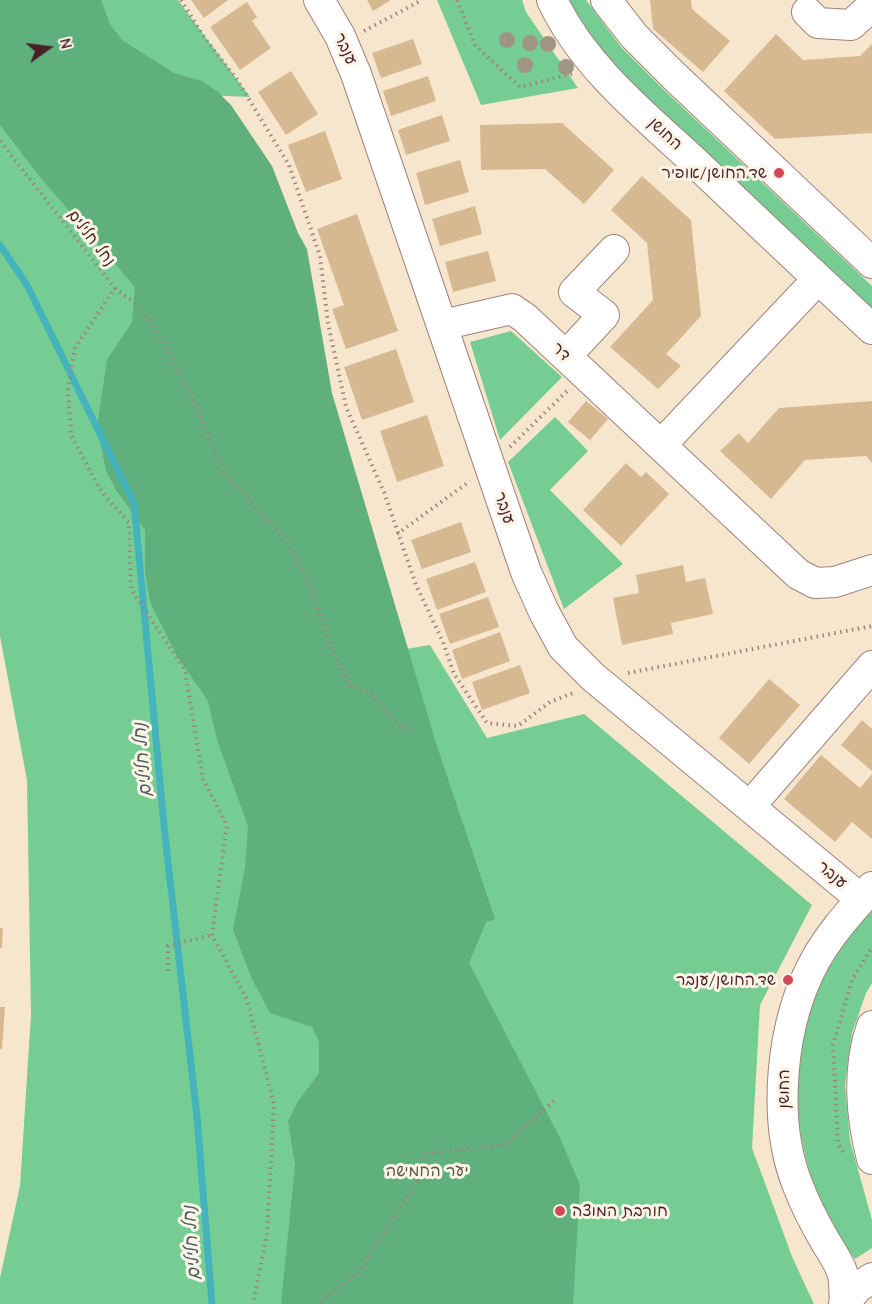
<!DOCTYPE html>
<html>
<head>
<meta charset="utf-8">
<style>
	body { margin:0 }
	#map { position:relative; width:872px; height:1304px; overflow:hidden; background:#f6e6cd; font-family:"Comic Neue",sans-serif }
	canvas { display:block }
	.north { position:absolute; left:18px; top:18px; width:60px; height:60px; -webkit-text-stroke:4px #fcf5e5; paint-order:stroke; rotate:76deg; font-size:16px; font-weight:700; line-height:24px; text-align:center; color:#4a1f2b }
	.north::after { content:''; display:block; margin:auto; width:21px; height:27px; background:#4a1f2b; clip-path:polygon(50% 0,100% 100%,50% 72%,0 100%) }
</style>
</head>
<body>
<div id="map">
<canvas width="872" height="1304"></canvas>
<div class="north">N</div>
</div>
<script>
const ctx = document.querySelector('canvas').getContext('2d');
ctx.lineJoin = 'round';
function paint(path, color) {
  ctx.fillStyle = color;
  ctx.fill(path, 'evenodd');
}
function stroke(path, color, width, dash) {
  ctx.strokeStyle = color;
  ctx.lineWidth = width;
  ctx.lineCap = dash ? 'butt' : 'round';
  ctx.setLineDash(dash || []);
  ctx.stroke(path);
}
function label(font, color, halo, rows, align = 'center') {
  ctx.font = font + ' "Comic Neue","Playpen Sans Hebrew",sans-serif';
  ctx.lineWidth = 6;
  ctx.setLineDash([]);
  ctx.textBaseline = 'middle';
  ctx.strokeStyle = halo;
  ctx.fillStyle = color;
  for (const [text, x, y, turn = 0] of rows) {
    ctx.save();
    ctx.translate(x, y);
    ctx.rotate((+turn || 0) * Math.PI / 180);
    ctx.textAlign = isNaN(turn) ? turn : align;
    if (halo) ctx.strokeText(text, 0, 0);
    ctx.fillText(text, 0, 0);
    ctx.restore();
  }
}
paint(new Path2D(`
	M89,0H178L250,97L179,94L144,73Z
	M437,0H522L526,12L578,88L481,105Z
	M569,0H586L621,47L662,88L872,286V309C813,253 754,198 696,143C651,100 595,57 569,0Z
	M0,99L145,280L337,1034L305,1304H0V1278L20,1186L31,1015L27,780L0,636Z
	M511,331L562,377L500,440L470,342Z
	M555,417L588,451L550,490L623,564L564,609L508,462Z
	M430,645L487,738L584,714L812,905L760,1005L752,1148L793,1259L814,1304H566L459,950L394,651Z
	M872,909V983L866,993L852,1033L845,1085L850,1141L872,1220V1248L855,1259C790,1171 779,1066 828,968C839,947 856,927 872,909Z`), '#75cd93');
paint(new Path2D(`
	M0,0H101L110,24L122,40L174,73L202,81L218,92L231,105L272,166L298,233L307,249L332,393L436,743L495,919L486,922L469,963L560,1138L580,1185L573,1304H281L295,1165L288,1121L297,1103L319,1073V1041L312,1027L270,1013L252,979L233,930L245,868L248,826L217,740L208,701L177,656L150,602L145,572V530L116,490L106,471L97,426L107,360L132,322L135,287L40,177L0,125Z`), '#60b07d');
stroke(new Path2D(`
	M0,245L27,285L134,503L165,836L197,1117L212,1304`), '#44b3bc', 7);
paint(new Path2D(`
	M191,0H228L204,18Z
	M367,0H391L373,11Z
	M650,0H691L692,9L730,41L703,72L653,29Z
	M247,2L257,17L252,21L271,48L240,70L210,27Z
	M776,34L803,60L860,56L872,44V133L775,139L724,91Z
	M413,39L422,64L381,78L372,53Z
	M291,71L318,114L286,135L258,92Z
	M428,76L436,101L391,116L383,91Z
	M442,115L450,141L406,155L398,130Z
	M562,123L614,170L584,204L545,169L481,170L480,125Z
	M325,131L342,179L306,192L288,145Z
	M460,160L469,192L425,205L416,173Z
	M642,176L691,220L701,316L666,354L681,366L658,389L610,347L653,300L647,243L611,210Z
	M475,206L482,234L440,246L432,219Z
	M357,214L398,331L346,349L332,309L344,305L317,229Z
	M488,251L496,281L453,292L445,262Z
	M396,349L414,402L362,420L344,367Z
	M586,401L608,419L590,440L568,422Z
	M872,401V463L866,456L805,460L771,499L720,451L739,433L748,443L779,408Z
	M427,415L444,466L397,482L380,431Z
	M626,463L641,477L646,472L669,494L621,546L583,510Z
	M461,522L471,552L422,569L411,540Z
	M475,562L486,592L437,610L426,579Z
	M683,565L686,582L705,578L713,614L671,623L673,634L622,645L613,598L639,593L636,575Z
	M488,597L499,627L450,644L439,614Z
	M500,632L510,661L462,679L452,650Z
	M520,665L530,693L482,710L472,682Z
	M769,679L800,705L749,764L719,738Z
	M862,720L872,729V771L841,745Z
	M821,755L860,788L872,774V839L852,822L835,842L784,799Z
	M0,928H3L2,948H0Z
	M0,1007H5L2,1049H0Z`), '#d7b991');
const minor = new Path2D(`
	M319,0L340,36L356,74L526,572L544,612L563,647L593,677L861,899
	M552,0C583,66 643,114 696,163C754,219 813,274 872,329
	M606,0L634,36L674,76L872,263
	M807,12L818,23L851,25L872,6
	M442,325L512,309L525,318L798,574L815,583L835,582L872,570
	M566,356L604,315L574,292L614,250
	M661,445L818,279
	M750,806L872,666
	M872,1026C857,1068 861,1117 872,1159
	M845,1303C844,1294 845,1284 843,1275C840,1263 830,1250 824,1239C814,1222 805,1204 798,1186C771,1119 781,1021 816,959C831,932 852,910 872,887
	M844,1304L857,1288L872,1278`);
stroke(minor, '#a0827c', 32);
stroke(new Path2D(`
	M181,0L206,40L236,78L289,165L320,256L328,323L346,407L384,492L416,585L443,642L454,674L487,723L518,726L550,702L573,693
	M457,0L475,45L520,87L572,74
	M364,31L422,0
	M0,141L115,288L75,348L68,390L71,435L101,491L129,523L131,589L185,670L203,779L227,825L212,935L247,1000L274,1104L267,1234L253,1304
	M115,288L141,308L167,350L199,411L221,469L286,541L314,597L331,646L350,686L371,693L398,725L414,731
	M510,447L567,391
	M397,534L470,481
	M628,673L872,626
	M168,971V946L212,935
	M843,1152L838,1144L833,1045L852,980L872,947
	M322,1304L326,1298L359,1272L417,1182L425,1154L505,1145L556,1099`), '#a0827c', 4, [1.5, 4.5]);
stroke(minor, '#fff', 30);
ctx.fillStyle = '#9f9585';
for (const [x, y] of [
	[507,40],
	[530,43],
	[548,44],
	[525,65],
	[566,67]
]) {
  ctx.beginPath();
  ctx.arc(x, y, 8, 0, 2 * Math.PI);
  ctx.fill();
}
for (const [x, y, r, color] of [
	[779,173,6,"#d1495b"],
	[788,980,6,"#d1495b"],
	[560,1211,6,"#d1495b"]
]) {
  const dot = new Path2D();
  dot.arc(x, y, r, 0, 2 * Math.PI);
  ctx.fillStyle = color;
  ctx.fill(dot);
  stroke(dot, '#fcf5e5', 2);
}
label('16px', '#4a1f2b', '#fcf5e5', [
	["ענבר",345,49,65],
	["החושן",665,134,43],
	["נחל חלילים",91,238,52],
	["דר",561,352,43],
	["ענבר",504,508,71],
	["ענבר",832,875,40],
	["החושן",784,1089,-90]
]);
label('16px', '#4a1f2b', '#fcf5e5', [
	["שד.החושן/אופיר",767,173],
	["שד.החושן/ענבר",776,980],
	["חורבת המוצה",572,1211,"left"]
], 'right');
label('16px', '#57534a', '#fcf5e5', [
	["יער החמישה",427,1171]
]);
label('italic 18px', '#485a65', '#fcf5e5', [
	["נחל חלילים",143,760,-95],
	["נחל חלילים",192,1243,-94]
]);
</script>
</body>
</html>
